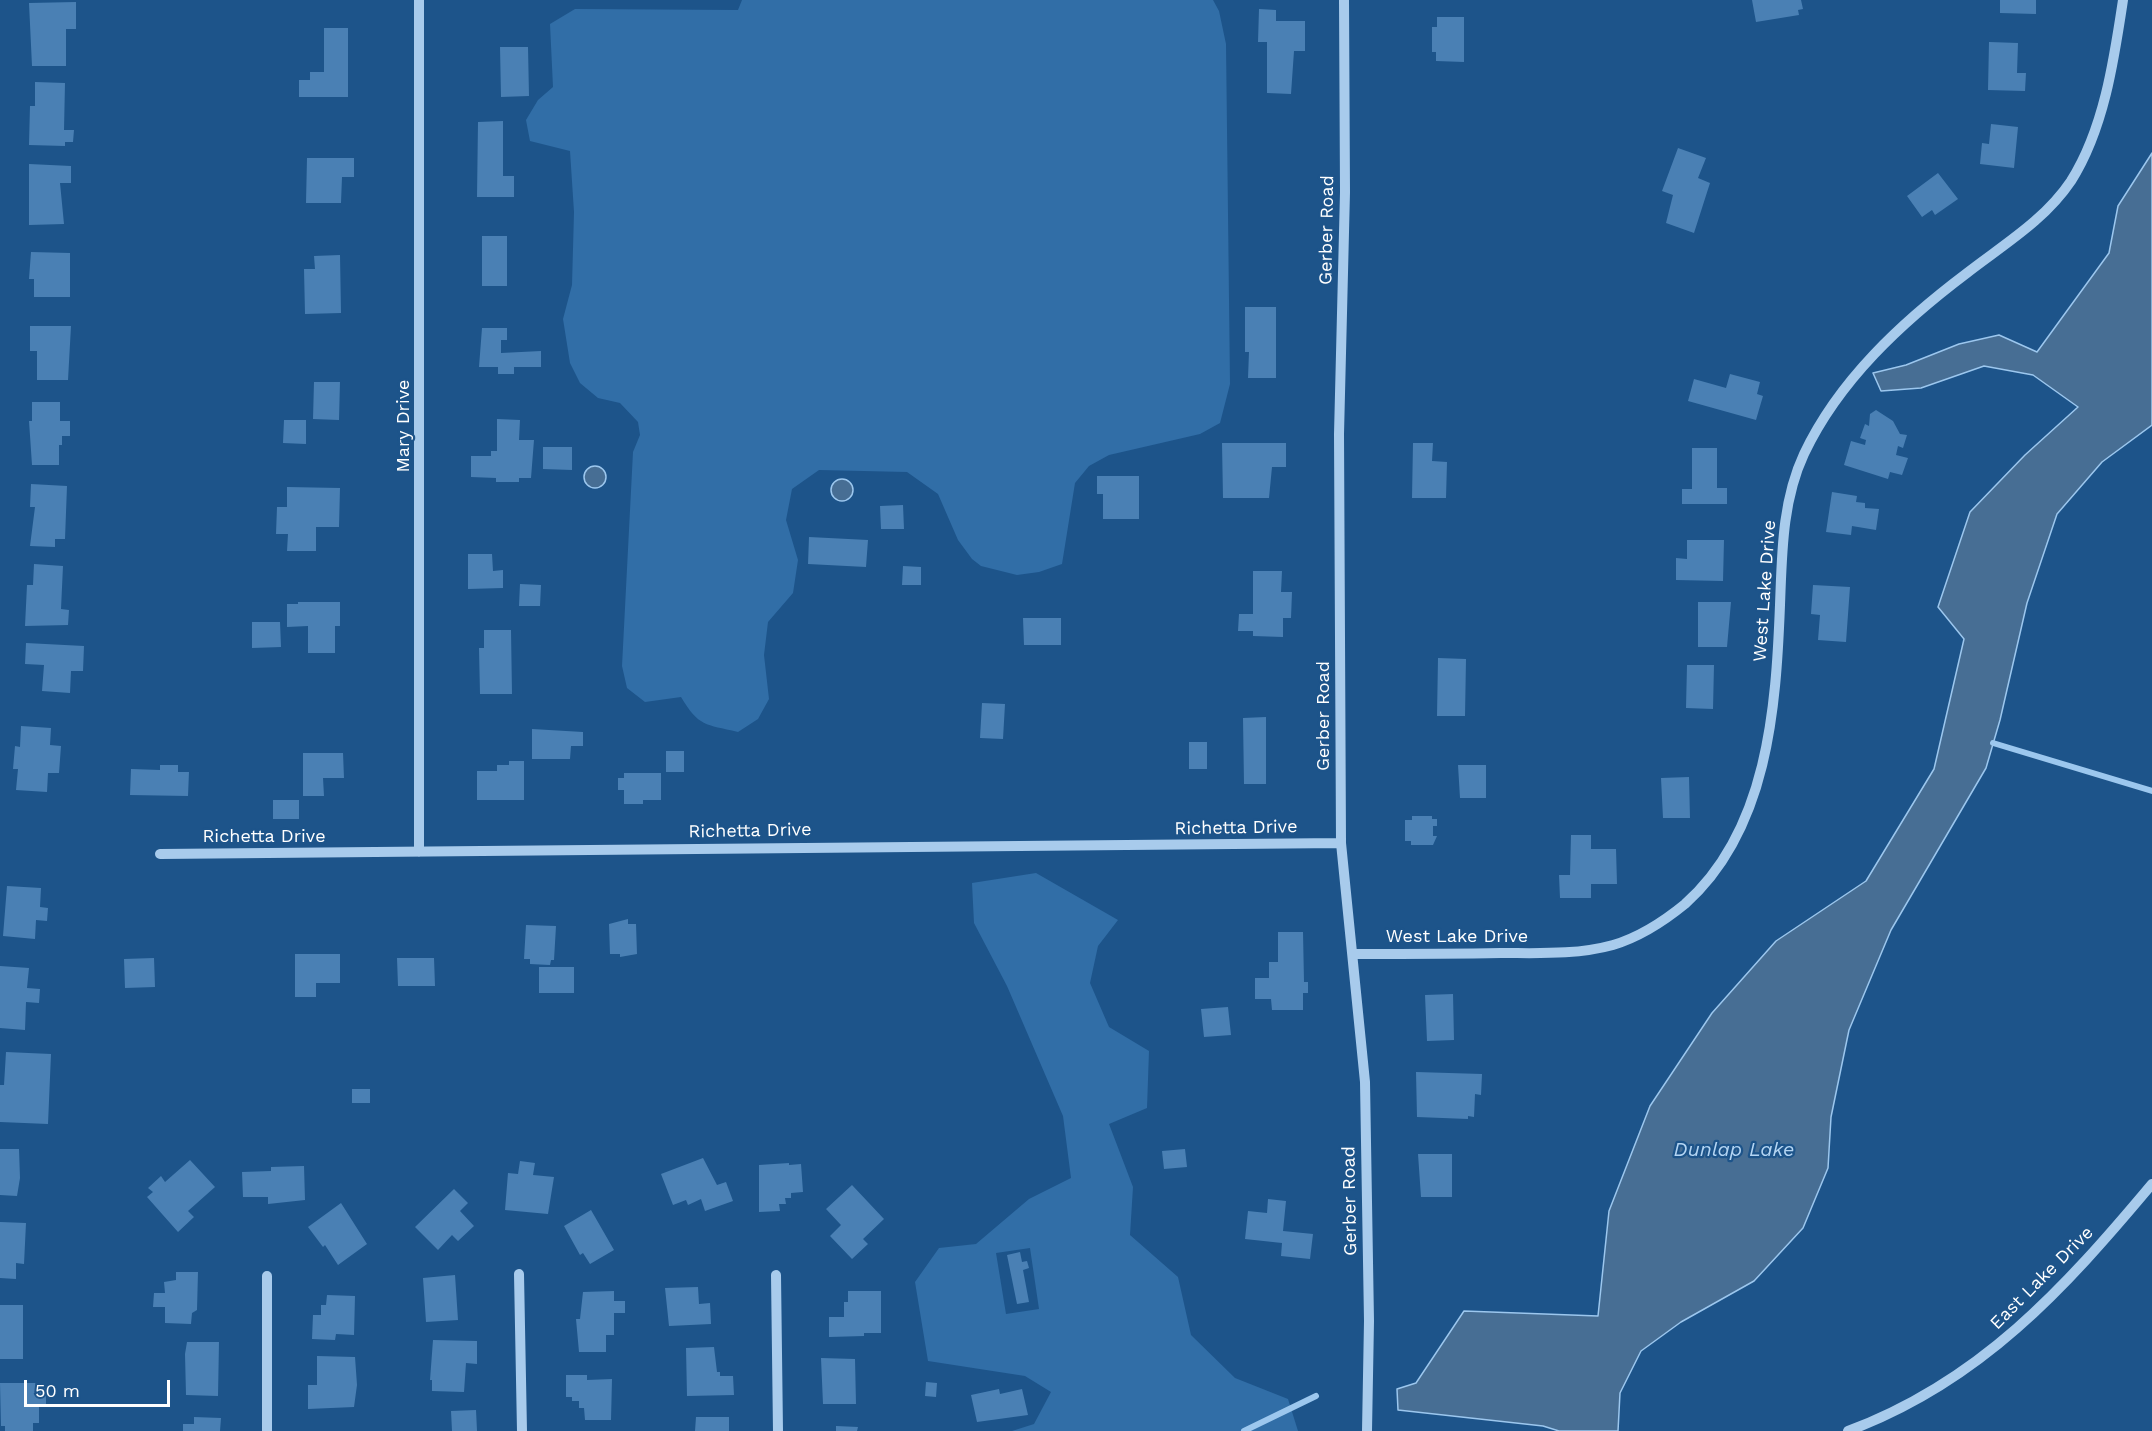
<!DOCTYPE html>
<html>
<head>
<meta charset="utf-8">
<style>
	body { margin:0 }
	#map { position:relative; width:2152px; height:1431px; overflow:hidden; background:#1d548a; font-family:"Work Sans",sans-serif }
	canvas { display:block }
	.scale { position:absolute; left:24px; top:1380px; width:146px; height:27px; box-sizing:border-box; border:3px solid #fff; border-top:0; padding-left:8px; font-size:18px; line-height:21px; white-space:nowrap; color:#fff; -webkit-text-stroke:4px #1d548a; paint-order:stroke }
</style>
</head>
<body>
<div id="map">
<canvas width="2152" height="1431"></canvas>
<div class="scale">50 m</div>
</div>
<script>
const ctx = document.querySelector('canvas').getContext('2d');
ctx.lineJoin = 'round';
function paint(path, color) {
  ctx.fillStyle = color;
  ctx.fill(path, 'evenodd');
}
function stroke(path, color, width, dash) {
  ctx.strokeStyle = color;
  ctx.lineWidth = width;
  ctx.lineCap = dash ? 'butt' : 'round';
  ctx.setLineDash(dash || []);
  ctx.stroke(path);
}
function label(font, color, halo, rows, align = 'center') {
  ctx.font = font + ' "Work Sans",sans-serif';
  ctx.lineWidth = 4.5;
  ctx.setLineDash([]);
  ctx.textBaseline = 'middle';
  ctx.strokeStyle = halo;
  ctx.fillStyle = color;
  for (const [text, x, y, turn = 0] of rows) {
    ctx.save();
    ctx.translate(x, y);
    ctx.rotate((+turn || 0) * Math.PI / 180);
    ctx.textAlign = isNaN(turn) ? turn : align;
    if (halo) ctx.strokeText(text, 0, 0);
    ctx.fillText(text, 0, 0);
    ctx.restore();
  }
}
paint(new Path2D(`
	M742,0H1213L1219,11L1226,44L1230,384L1220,423L1200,434L1109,455L1089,466L1075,483L1062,564L1039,572L1017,575L981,566L972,559L958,540L938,494L907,472L819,470L792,489L786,520L798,560L793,593L768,622L764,655L769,699L758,719L738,732C705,724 699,727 681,697L645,702L627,688L622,666L633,452L640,435L638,422L620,403L598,398L580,383L570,363L563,319L572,285L574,212L570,151L530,141L526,120L538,100L553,87L550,24L575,9L738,10Z
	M1036,873L1118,920L1098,946L1090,983L1109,1027L1149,1051L1147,1108L1109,1124L1133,1187L1130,1235L1178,1277L1191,1335L1235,1378L1288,1399L1298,1431H1012L1034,1424L1051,1392L1025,1376L928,1361L915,1282L939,1248L976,1244L1029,1199L1071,1178L1063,1116L1007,986L974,923L972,883ZM1030,1248L1039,1309L1006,1314L996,1253Z`), '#316ea7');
const water = new Path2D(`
	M2152,153V425L2102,462L2057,514L2027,603L2000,720L1986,768L1891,930L1849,1030L1831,1117L1828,1168L1803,1228L1754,1281L1681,1322L1641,1351L1620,1393L1618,1431H1559L1543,1426L1398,1410L1397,1389L1416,1383L1464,1311L1598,1316L1609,1211L1650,1106L1712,1013L1776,941L1866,881L1934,769L1964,639L1938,607L1970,512L2025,455L2078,407L2033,375L1984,366L1921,388L1881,391L1873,373L1906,365L1959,344L1999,335L2037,352L2109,253L2118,206Z
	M584 477a11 11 0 1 1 22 0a11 11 0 1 1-22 0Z
	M831 490a11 11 0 1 1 22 0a11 11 0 1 1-22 0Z`);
paint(water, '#476e94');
stroke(water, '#9cc7ee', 1.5);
stroke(new Path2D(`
	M1993,743L2152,791
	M1244,1431L1316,1396`), '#9cc7ee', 6);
paint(new Path2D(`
	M1752,0H1801L1803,9L1798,10L1799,15L1756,22Z
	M2000,0H2036V14L2000,13Z
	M76,2V29H66V66H32L29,3Z
	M1259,9L1276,10V21H1305V51H1294L1291,94L1267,93V42H1258Z
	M1437,17H1464V62L1436,61V52H1432V27H1437Z
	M324,28H348V97H299V80H310V72H324Z
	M1989,42L2018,43L2017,73H2026L2025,91L1988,90Z
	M500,47H528L529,96L501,97Z
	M35,82L65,83L64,130H74L73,142H65V146L29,145L30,106H35Z
	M503,121V176H514V197H477L478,122Z
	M1991,124L2018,127L2014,168L1980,164L1982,143L1989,144Z
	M1678,148L1706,158L1698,178L1710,183L1694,233L1666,223L1673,195L1662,191Z
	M307,158H354V177H342L341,203H306Z
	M29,164L71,166V183H60L64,224L29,225Z
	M1938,173L1958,199L1935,215L1932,210L1922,217L1907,196Z
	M482,236H507V286H482Z
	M31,252L70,253V297H34V279H29Z
	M340,255L341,313L305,314L304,269H315L314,256Z
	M1245,307H1276V378H1248L1249,352H1245Z
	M30,326H71L68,380H37V351H30Z
	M482,328H507V340H501V353L541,351V367H514V374H498V367H479Z
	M1730,374L1760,382L1757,394L1763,396L1756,420L1688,401L1694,379L1726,388Z
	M314,382H340L339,420L313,419Z
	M32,402H60V421H70V436H62V445H59V465H32L29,421H32Z
	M1876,410L1893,421L1900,434L1907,435L1903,448L1898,446L1896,455L1908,458L1902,475L1890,472L1888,479L1844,465L1851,441L1865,445L1866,440L1860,438L1865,424L1869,426L1870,414Z
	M497,419L520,420L519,440H534L531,478H519V482H496V478L471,477V456H491V451H497Z
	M284,420H306V444L283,443Z
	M1222,443H1286V467H1272L1269,498H1223Z
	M1413,443H1433L1432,461L1447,462L1446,498H1412Z
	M543,447H572V470L543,469Z
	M1692,448H1717V488H1727V504H1682V489H1692Z
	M1097,476H1139V519H1103V494H1097Z
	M31,484L67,486L65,539H55V547L30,546L35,507H30Z
	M287,487L340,488L339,527H316V551H287L288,534H276L277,507H287Z
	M1832,492L1857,496L1856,502L1865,503V508L1879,509L1876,530L1852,526L1851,535L1826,532Z
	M903,505L904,529H881L880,506Z
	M809,537L868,540L866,567L808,564Z
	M1687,540H1724L1723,581L1676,580V558L1687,559Z
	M468,554H492L493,571L503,570V588L468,589Z
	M34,564L63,566L61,609L69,610L68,625L25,626L27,585H33Z
	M903,566L921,567V585H902Z
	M1253,571H1282L1281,592H1292L1291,618H1283V637L1253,636V631H1238L1239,614H1253Z
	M520,584L541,585L540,606H519Z
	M1813,585L1850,587L1846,642L1818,640L1820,615L1811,614Z
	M298,602H340V626H335V653H308V626L287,627V604H298Z
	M1698,602H1731L1727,647H1698Z
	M1023,618H1061V645H1024Z
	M252,622H280L281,647L252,648Z
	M484,630H511L512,694H480L479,648H484Z
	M26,643L84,646L83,671H71L70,693L42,691L44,665L25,664Z
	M1438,658L1466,659L1465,716H1437Z
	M1687,665H1714L1713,709L1686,708Z
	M982,703L1005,704L1003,739L980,738Z
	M1266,717V784H1244L1243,718Z
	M21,726L51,728L50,745L61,746L59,773H48L47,792L16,790L18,769H13L15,746L20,747Z
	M532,729L583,732V746H571L570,759H532Z
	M1189,742H1207V769H1189Z
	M666,751H684V772H666Z
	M303,753H343L344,778H323L324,796H303Z
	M509,761H524V800H477V771H497V765H509Z
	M160,765H178V772H189L188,796L130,795L131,769L160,770Z
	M1458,765H1486V798H1460Z
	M624,773H661V800H643V804H624V790H618V778H624Z
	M1689,777L1690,818H1663L1661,778Z
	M273,800H299V819H273Z
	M1412,816H1432V819H1437V826H1433V836H1437L1433,845H1411V841H1405V820H1412Z
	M1571,835H1591V849H1616L1617,884H1591V898H1560L1559,875H1570Z
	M7,886L41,888L40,907L48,908L47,921L36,920L35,939L3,936Z
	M628,919V924H636L637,954L620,957V954H610L609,924Z
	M526,925L556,926L554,960H551L550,965L530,964V959H524Z
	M1278,932H1303L1304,982H1308V993H1303V1010H1272L1271,999H1255V978H1269V962H1278Z
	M295,954H340V983H316V997H295Z
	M154,958L155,987L125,988L124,959Z
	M397,958H434L435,986H398Z
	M0,966L29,968L27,988L40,989L39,1003L26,1002L25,1030L0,1028Z
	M539,967H574V993H539Z
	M1453,994L1454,1040L1427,1041L1425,995Z
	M1228,1007L1231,1035L1204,1037L1201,1009Z
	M6,1052L51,1054L48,1124L0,1122V1085H4Z
	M1416,1072L1482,1074L1481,1095L1475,1094L1474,1117L1468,1116V1119L1417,1117Z
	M352,1089H370V1103H352Z
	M0,1149H19L20,1178L17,1196L0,1195Z
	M1185,1149L1187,1167L1164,1169L1162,1151Z
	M1418,1154H1452V1197H1421Z
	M703,1158L717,1185L726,1182L733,1201L705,1211L701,1199L688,1205L686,1200L673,1205L661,1174Z
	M190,1160L215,1187L188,1211L194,1217L178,1232L147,1197L153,1192L148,1188L161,1176L165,1182Z
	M520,1161L535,1163L533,1175L554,1177L548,1214L505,1210L508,1173L518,1174Z
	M789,1163V1165L801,1164L803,1192L791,1193V1198H785L786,1204H779L780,1211L759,1212V1165Z
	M304,1166L305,1200L268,1204V1197H243L242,1172L271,1171V1167Z
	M852,1185L884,1219L863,1239L868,1244L852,1259L830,1236L841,1225L826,1209Z
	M454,1189L468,1203L460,1211L474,1226L458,1241L452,1235L438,1250L415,1227Z
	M1268,1199L1286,1201L1283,1231L1313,1234L1310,1259L1281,1256L1282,1243L1245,1239L1248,1211L1267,1213Z
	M341,1203L367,1244L338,1265L325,1245L323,1247L308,1227Z
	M591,1210L614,1250L590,1264L583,1253L580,1255L564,1226Z
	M0,1222L26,1223L24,1264L16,1263V1279L0,1278Z
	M1020,1252L1022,1262L1027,1261L1029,1268L1023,1270L1029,1302L1017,1304L1007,1255Z
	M176,1272H198L197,1310L192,1313L191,1324L165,1323V1307H153L154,1293H165L164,1282L176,1280Z
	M455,1275L458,1320L426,1322L423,1278Z
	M698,1287L699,1304L710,1303L711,1324L669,1326L665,1288Z
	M614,1291V1301H625V1313H614V1335H606V1352H579L576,1319H580L583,1292Z
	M848,1291H881V1333H864V1336L829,1337V1317H844V1302H848Z
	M327,1295L355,1296L354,1335L336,1334L335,1340L312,1339L313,1315H321V1305H326Z
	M0,1305H23V1359H0Z
	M433,1340L477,1341V1364L466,1363L464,1392L432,1391V1380H430Z
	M187,1342H219L218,1396L186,1395L185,1354Z
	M714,1347L717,1372H720V1376H733L734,1395L687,1396L686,1348Z
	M317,1356L355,1357L357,1385L354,1407L308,1409V1385H317Z
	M821,1358L855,1359L856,1404H823Z
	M566,1375H587V1380L612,1379L611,1420H585L584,1408H579V1401H572V1397H566Z
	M926,1382L937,1383L936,1397L925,1396Z
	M0,1383H36V1387H46V1404H39V1423H33V1431H5V1426H1Z
	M999,1389L1000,1394L1022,1389L1028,1415L977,1422L971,1395Z
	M476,1410L477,1431H452L451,1411Z
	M194,1417L221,1418L220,1431H183V1424H194Z
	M696,1417H729V1431H695Z
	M836,1426L858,1427L857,1431H836Z`), '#4a80b4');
stroke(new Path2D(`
	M419,0V852
	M1344,0L1345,192L1339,434L1341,843L1365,1082L1369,1321L1367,1431
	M160,854L1341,843
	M1354,954C1403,954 1452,954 1501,953C1538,953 1577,955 1613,945C1640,937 1663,922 1685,904C1768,830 1776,708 1780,605C1782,554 1782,501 1804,454C1839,380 1902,322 1967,273C2003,245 2045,220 2071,181C2104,129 2114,60 2123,0
	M519,1274L522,1431
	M776,1275L778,1431
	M267,1276V1431
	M1848,1431C1980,1382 2064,1289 2152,1184`), '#a8cbec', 10);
label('18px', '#fff', '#1d548a', [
	["Gerber Road",1327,230,-89],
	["Mary Drive",404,426,-90],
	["West Lake Drive",1765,591,-86],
	["Gerber Road",1324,716,-90],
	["Richetta Drive",1236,828,-1],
	["Richetta Drive",750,831,-1],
	["Richetta Drive",264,837],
	["West Lake Drive",1457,937],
	["Gerber Road",1350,1201,-91],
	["East Lake Drive",2042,1278,-45]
]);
label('italic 20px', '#b4d5f3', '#1d548a', [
	["Dunlap Lake",1734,1150]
]);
</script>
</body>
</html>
